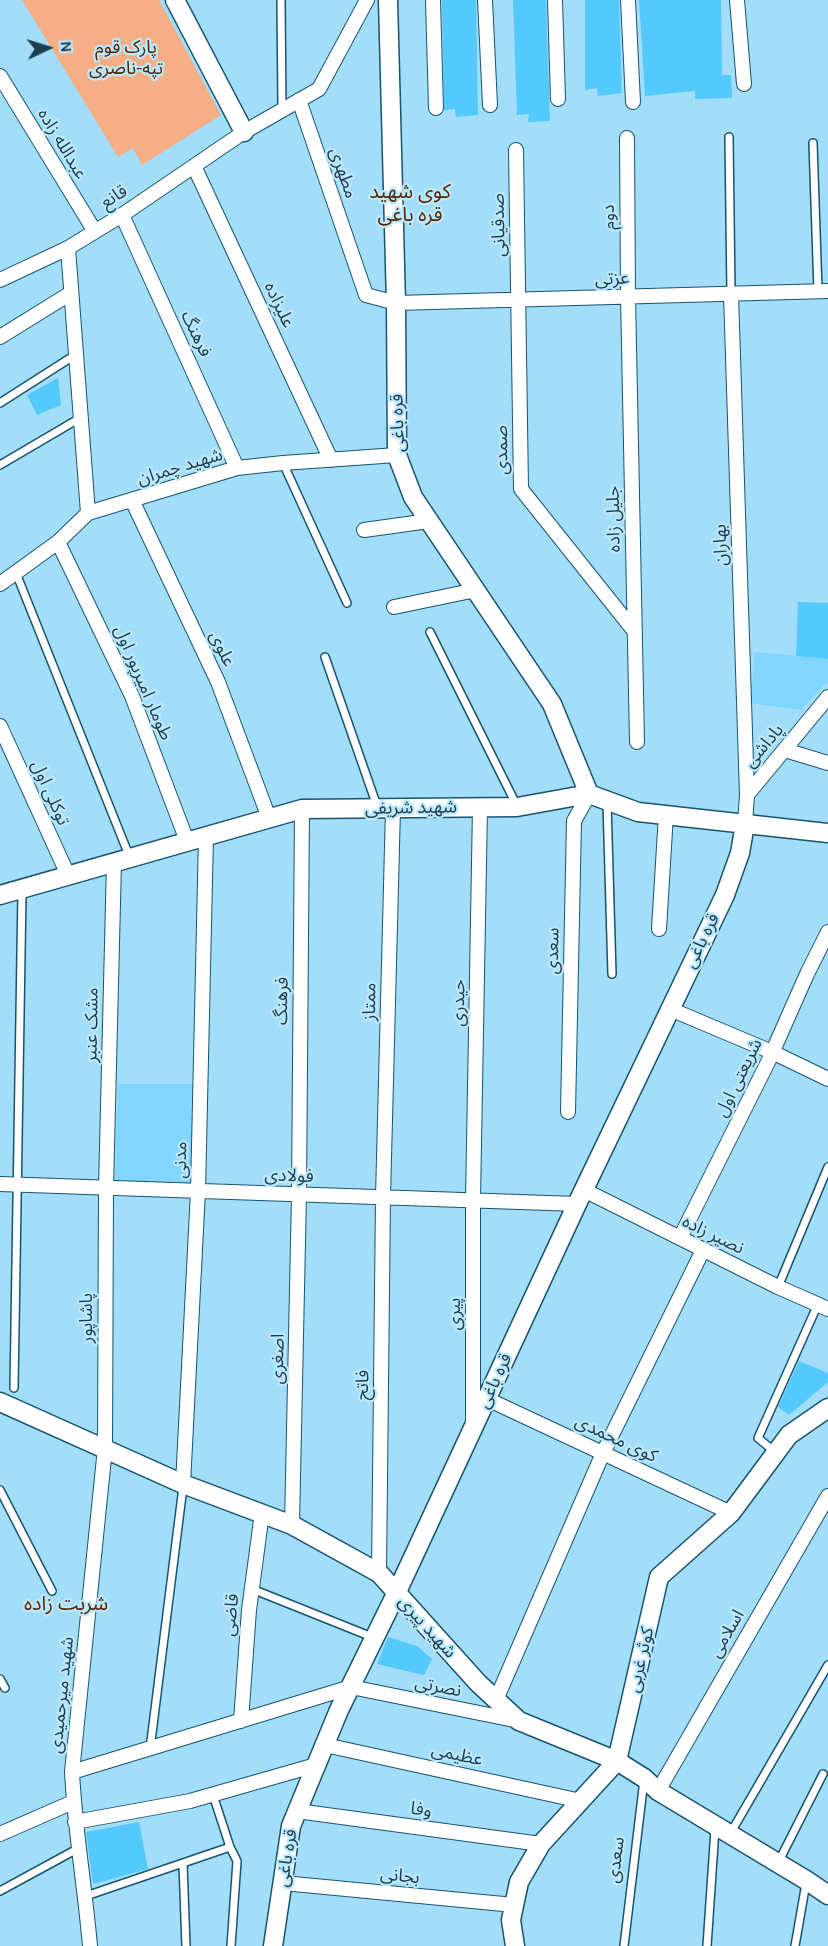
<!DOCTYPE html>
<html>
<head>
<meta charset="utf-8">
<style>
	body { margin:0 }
	#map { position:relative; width:828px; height:1946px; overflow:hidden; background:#a2ddfa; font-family:Karla,sans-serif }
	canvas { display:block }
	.north { position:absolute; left:18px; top:18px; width:60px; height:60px; -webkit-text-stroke:4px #bce8fe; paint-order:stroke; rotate:86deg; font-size:16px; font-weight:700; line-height:24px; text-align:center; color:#1d3d4c }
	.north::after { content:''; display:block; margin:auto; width:21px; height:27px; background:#1d3d4c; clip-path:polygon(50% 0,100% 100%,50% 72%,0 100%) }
</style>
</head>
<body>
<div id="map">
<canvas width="828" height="1946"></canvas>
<div class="north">N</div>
</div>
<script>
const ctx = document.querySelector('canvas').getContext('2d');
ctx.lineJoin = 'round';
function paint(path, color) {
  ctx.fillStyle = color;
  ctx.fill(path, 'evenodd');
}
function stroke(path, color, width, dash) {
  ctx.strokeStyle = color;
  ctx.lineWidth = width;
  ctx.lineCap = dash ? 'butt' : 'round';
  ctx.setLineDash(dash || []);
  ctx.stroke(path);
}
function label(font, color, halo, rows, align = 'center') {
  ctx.font = font + ' Karla,"Noto Sans Arabic",sans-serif';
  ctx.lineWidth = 4.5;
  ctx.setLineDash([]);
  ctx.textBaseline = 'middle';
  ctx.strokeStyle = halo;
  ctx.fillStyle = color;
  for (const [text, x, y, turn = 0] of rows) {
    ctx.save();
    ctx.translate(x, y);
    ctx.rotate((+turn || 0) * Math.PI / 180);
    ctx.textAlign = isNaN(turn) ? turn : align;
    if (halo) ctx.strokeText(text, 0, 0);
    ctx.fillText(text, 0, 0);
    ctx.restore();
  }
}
paint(new Path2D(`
	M755,652L828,659V681L801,710L750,703Z
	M118,1084H198L195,1188L115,1185Z`), '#80d6fe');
paint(new Path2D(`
	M22,0H159L221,115L142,165L133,148L118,157Z`), '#f5ae85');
paint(new Path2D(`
	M442,0H476L478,115L456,117L455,109L444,110Z
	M513,0H546L550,121L528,122L529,114L517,115Z
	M585,0H619L622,93L598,96L597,88L585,90Z
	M639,0H721L722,75H731L732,98L695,99V91L645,96Z
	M58,378L61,405L37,415L27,395Z
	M798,602L828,603V659L796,656Z
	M799,1361L828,1373V1382L789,1415L778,1407Z
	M388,1637L417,1646L432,1659L424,1675L377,1664Z
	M139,1822L148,1869L93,1884L86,1832Z`), '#53c9fd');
const lane = new Path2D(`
	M281,0L282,111
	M729,137L731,294
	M813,143L818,291
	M0,403L75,355
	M283,463L347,603
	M0,465L80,418
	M16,573L130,858
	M430,632L516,804
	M325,657L377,806
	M607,803L612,974
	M778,1287L828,1167
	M14,1388L22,891
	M775,1452L758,1438L818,1304
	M0,1490L52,1591
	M252,1589L372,1637
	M0,1679L5,1688
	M150,1749L183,1487
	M730,1834L828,1665
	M230,1847L237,1861L231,1946
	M779,1861L823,1774
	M183,1864L186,1946
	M0,1891L79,1848
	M86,1896L230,1847L213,1795
	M624,1946L644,1780
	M707,1946L715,1829
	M795,1946L806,1883`);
const street = new Path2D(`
	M433,0L436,108
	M485,0L490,105
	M555,0L558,99
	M628,0L633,102
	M737,0L744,84
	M0,76L94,230
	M299,100L366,295L396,303L828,291
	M627,138L628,296L637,742
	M516,150L521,489L635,632
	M194,166L331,460
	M122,215L237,468
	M68,248L88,513
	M0,280L68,248L122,215L244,132L319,89L367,0
	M731,294L747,795
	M0,337L71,293
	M132,500L218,682L269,818
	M364,530L429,521
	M58,542L132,696L187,841
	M0,584L58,542L88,513L237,468L283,463L397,455
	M394,607L476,590
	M0,726L68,875
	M785,750L828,763
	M745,824L747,795L828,697
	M659,929L666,814
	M670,1009L772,1052L828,1079
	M568,1112L574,821L589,794
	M0,1184L577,1204
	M584,1190L778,1287L828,1309
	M680,1238L769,1060L807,974L828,932
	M487,1399L731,1513
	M473,1423V1200L480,807
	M183,1484L198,1191L206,836
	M292,1525L299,1194L302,809
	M379,1573L383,1197L393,808
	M496,1700L603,1453L703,1250
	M241,1721L249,1610L262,1513
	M325,1745L581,1801
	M72,1772L351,1687L519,1721
	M658,1791L828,1496
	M297,1811L541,1844
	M75,1822L190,1801L316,1765
	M0,1834L73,1802
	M283,1883L514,1905
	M90,1946C85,1888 75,1831 72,1772L105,1448L106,1188L114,862`);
const secondary = new Path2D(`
	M175,0L244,132
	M388,0L396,303L397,455L413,497L552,704L589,794
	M0,895L302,809L517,807L589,794L638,812L828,833
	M0,1402L183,1484L292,1525L379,1573L478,1683L519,1721L617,1761L644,1778L658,1791L806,1880L828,1895
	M273,1946L291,1826L339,1710L396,1594L577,1204L725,895L740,853L745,824
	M515,1946L511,1920L519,1882L541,1844L617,1761L659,1577L731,1513L789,1435L828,1408`);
stroke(lane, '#18546d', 10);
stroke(street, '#18546d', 16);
stroke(secondary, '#18546d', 21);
stroke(lane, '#fff', 7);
stroke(street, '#fff', 14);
stroke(secondary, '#fff', 18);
label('18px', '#4f2406', '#bce8fe', [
	["پارک قوم",126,48],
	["تپه-ناصری",126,69]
]);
label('18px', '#1d3d4c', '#bce8fe', [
	["عبدالله زاده",62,144,59],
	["مطهری",343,173,71],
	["قانع",114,197,-32],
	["دوم",609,217,-90],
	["صدقیانی",499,225,-91],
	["عزتی",612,279,-2],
	["علیزاده",279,305,65],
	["فرهنگ",196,334,65],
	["قره باغی",398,423,-92],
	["صمدی",502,450,-91],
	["شهید چمران",180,467,-17],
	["جلیل زاده",614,519,-91],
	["بهاران",721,545,-92],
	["علوی",222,649,65],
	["طومار امیرپور اول",143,683,67],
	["پاداشی",764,746,-50],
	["توکلی اول",50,793,66],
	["شهید شریفى",411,808,-1],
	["قره باغی",702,941,-64],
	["سعدی",553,951,-89],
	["فرهنگ",282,1001,-89],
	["ممتاز",370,1002,-89],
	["حیدری",459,1003,-89],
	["مشک عنبر",92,1025,-89],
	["شریعتی اول",739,1078,-64],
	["مدنی",181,1160,-89],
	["فولادی",289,1176,2],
	["نصیر زاده",713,1235,26],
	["پیری",455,1314,-90],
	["پاشاپور",87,1318,-90],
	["اصغری",278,1359,-89],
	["قره باغی",495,1381,-65],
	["فاتح",363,1385,-89],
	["کوی محمدی",616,1439,25],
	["قاضی",231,1615,-84],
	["شهید پیری",427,1627,48],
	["اسلامی",727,1634,-60],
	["کوثر غربی",641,1660,-77],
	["نصرتی",438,1687,11],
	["شهید میرحمیدی",62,1695,-84],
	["عظیمی",457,1755,12],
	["وفا",421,1810,8],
	["قره باغی",287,1858,-81],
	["سعدی",616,1860,-83],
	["بجانی",400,1876,6]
]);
label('20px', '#562808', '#bce8fe', [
	["کوی شهید",410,192],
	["قره باغی",410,215],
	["شربت زاده",66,1604]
]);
</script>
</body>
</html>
